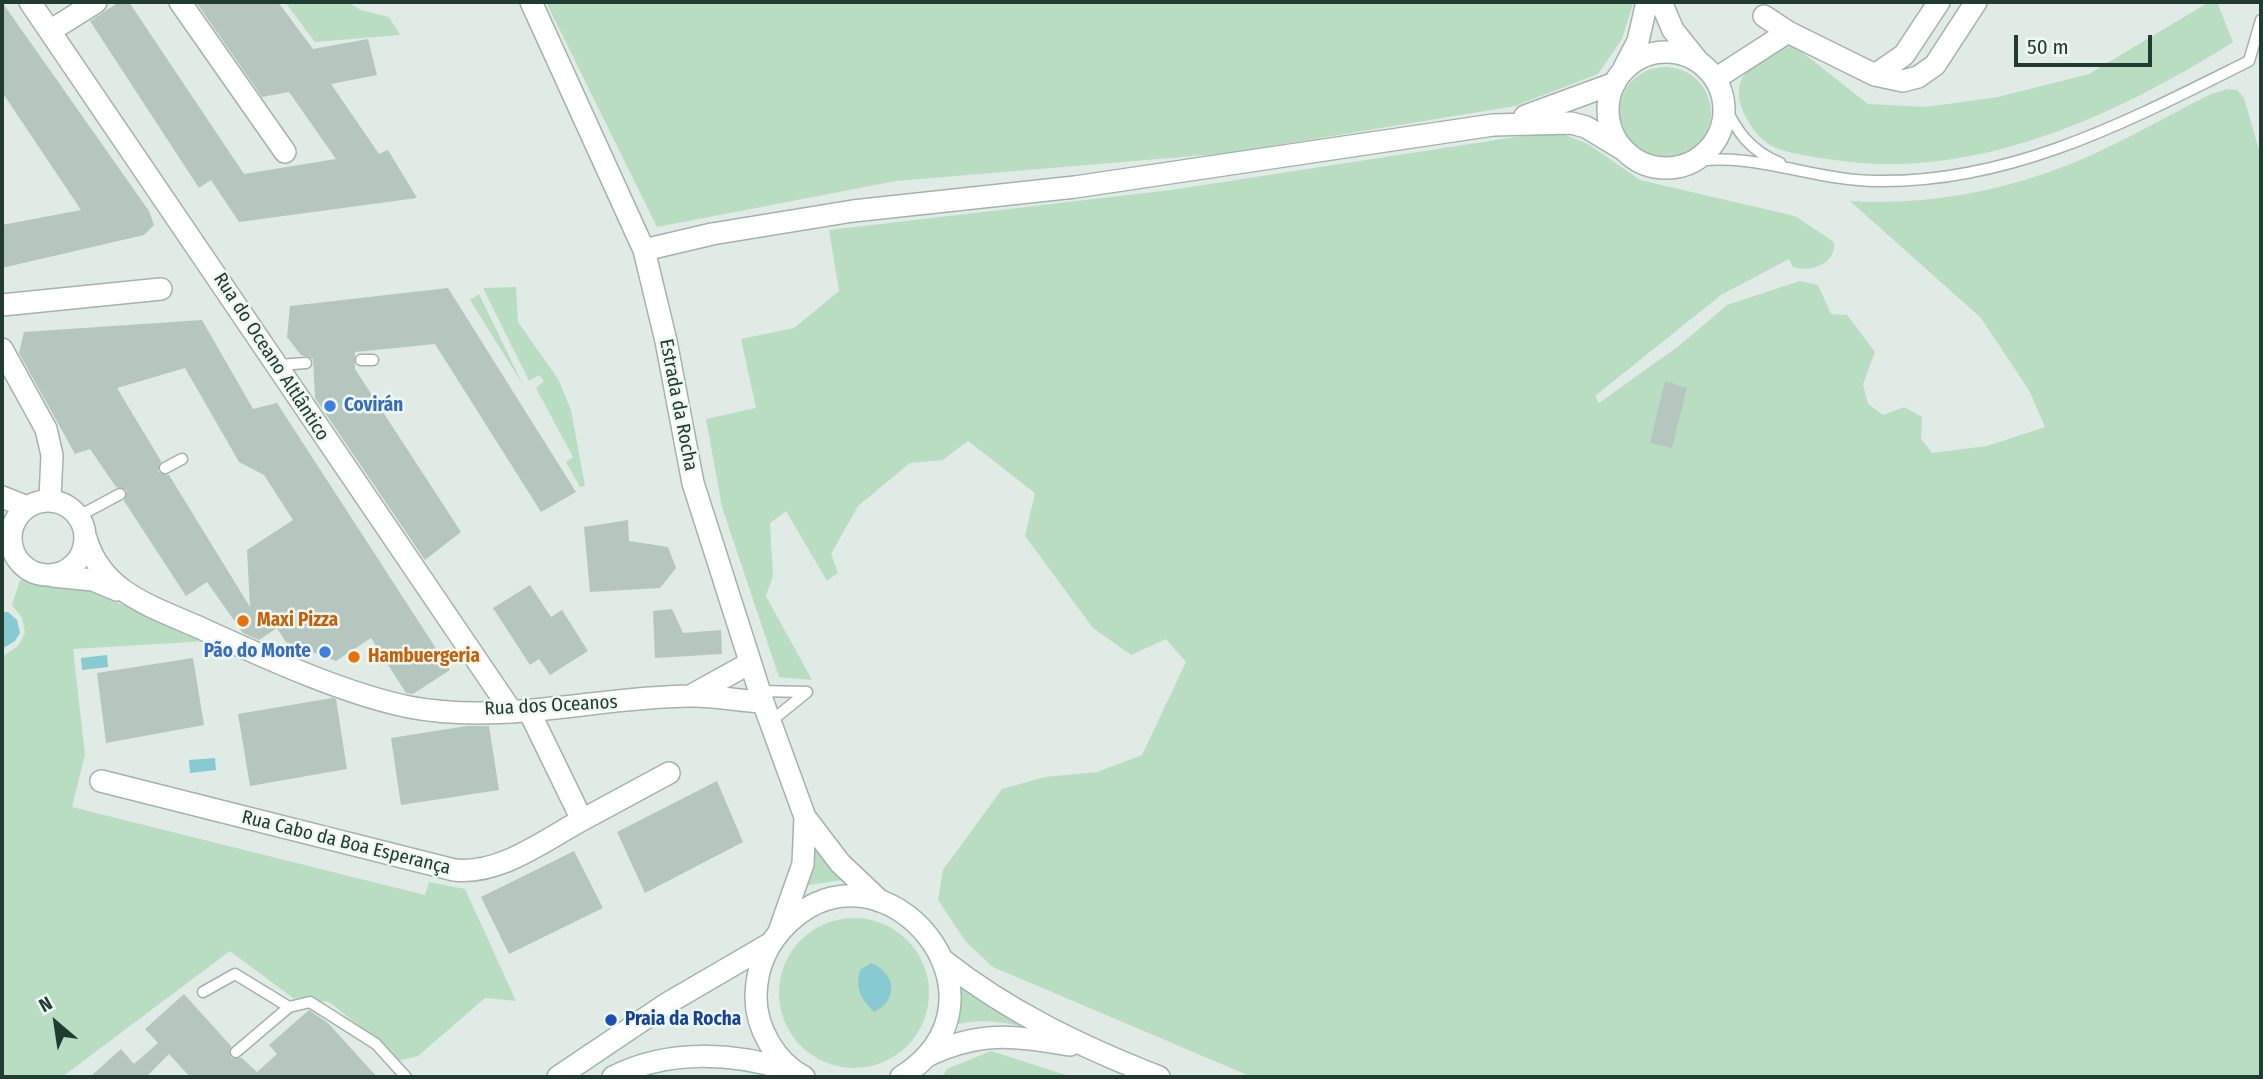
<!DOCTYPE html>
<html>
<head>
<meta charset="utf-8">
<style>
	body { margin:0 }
	#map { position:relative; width:2263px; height:1079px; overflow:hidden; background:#e0ebe5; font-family:"Fira Sans Condensed",sans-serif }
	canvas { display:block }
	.frame { position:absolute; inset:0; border:4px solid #203b32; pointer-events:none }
	.north { position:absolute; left:21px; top:988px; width:70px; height:70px; -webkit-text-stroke:5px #f0f8f3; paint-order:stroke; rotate:331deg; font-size:19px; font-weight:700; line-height:28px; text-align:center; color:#203b32 }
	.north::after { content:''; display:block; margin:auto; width:24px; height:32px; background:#203b32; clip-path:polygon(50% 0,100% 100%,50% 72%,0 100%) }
	.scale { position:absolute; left:2014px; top:35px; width:138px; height:32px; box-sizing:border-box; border:4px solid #203b32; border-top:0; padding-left:9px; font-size:21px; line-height:24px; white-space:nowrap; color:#203b32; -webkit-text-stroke:5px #f0f8f3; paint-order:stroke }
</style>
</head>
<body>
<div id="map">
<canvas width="2263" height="1079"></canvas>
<div class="frame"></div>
<div class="north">N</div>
<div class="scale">50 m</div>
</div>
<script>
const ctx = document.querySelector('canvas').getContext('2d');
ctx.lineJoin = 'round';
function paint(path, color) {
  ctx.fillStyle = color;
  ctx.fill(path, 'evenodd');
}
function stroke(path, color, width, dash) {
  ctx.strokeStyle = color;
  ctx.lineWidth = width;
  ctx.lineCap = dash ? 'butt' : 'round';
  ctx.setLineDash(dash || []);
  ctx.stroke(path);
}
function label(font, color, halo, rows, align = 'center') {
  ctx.font = font + ' "Fira Sans Condensed",sans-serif';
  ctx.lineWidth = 5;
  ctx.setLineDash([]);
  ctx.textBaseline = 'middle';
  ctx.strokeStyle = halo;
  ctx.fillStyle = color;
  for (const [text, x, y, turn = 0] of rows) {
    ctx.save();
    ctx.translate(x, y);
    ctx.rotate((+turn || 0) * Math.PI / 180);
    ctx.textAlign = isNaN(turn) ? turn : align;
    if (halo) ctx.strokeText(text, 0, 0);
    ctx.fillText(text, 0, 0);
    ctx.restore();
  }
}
paint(new Path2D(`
	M285,2H349L360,10L389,17L400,35L315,42Z
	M546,2H1633V4L1622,39L1598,74L1515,106L1229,153L896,181L657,227Z
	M2209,2H2217L2233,42C2124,111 1993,173 1860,163C1841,161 1788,155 1772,146C1761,140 1753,130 1747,119C1723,77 1757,56 1793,45L1868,104L1926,107L1998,97L2089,74Z
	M1619 113a46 46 0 1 1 92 0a46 46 0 1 1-92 0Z
	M2228,89L2237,90L2244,98L2261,157V1077H1252L993,967L966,942L938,900L943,870L1002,789L1045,777L1097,772L1142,755L1186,662L1166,639L1131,655L1093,628L1025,536L1035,493L968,441L943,460L910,463L858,506L831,554L838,573L827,581L786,511L770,523L773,576L766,596L812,680L779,677L722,507L706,419L756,408L741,339L794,328L839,291L829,230L1171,190L1555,131L1588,144L1640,180L1795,216L1834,242C1836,265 1811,272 1793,267L1789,259L1721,295L1595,396L1599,403L1680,345L1727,305L1800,281L1818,285L1831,314L1847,315L1875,352L1863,384L1868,404L1883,415L1904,407L1922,417L1921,439L1932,453L1987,446L2045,427L2030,392L1981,318L1850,201C1916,205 1983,195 2046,173C2103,154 2157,121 2211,94Z
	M516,287L518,322L558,379L571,410L585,486L580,487L566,462L573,457L536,388L544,381L539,375L529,381L483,288Z
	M479,294L523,385L470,300Z
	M20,580L85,589L208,641L73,649L85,755L72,807L425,895L429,882L465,889L516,1001L485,998L418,1056L398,1061L382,1044L329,1002L293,998L230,951L62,1077H2V657L18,646L25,633L22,618L12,605Z
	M809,835L849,879L802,886Z
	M779 993a75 75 0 1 1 150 0a75 75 0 1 1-150 0Z
	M955,981L980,1000L1030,1028C1002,1022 977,1017 949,1027Z
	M991,1051L1072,1077H942L947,1069Z`), '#b8ddc0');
paint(new Path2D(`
	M2,612H8L17,620L20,633L15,641L2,649Z
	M107,655L108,667L82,670L81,658Z
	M215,758L216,770L190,773L189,760Z
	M871,963C896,973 899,1000 874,1012C861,998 855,990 860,970Z`), '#87cad1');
paint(new Path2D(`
	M2,2L149,211L154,225L144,235L2,268V225L81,210L2,92Z
	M119,2H129L244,174L336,159L289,92L262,97L196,2H278L313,49L368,39L377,75L331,84L379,154L388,150L417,198L239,222L211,180L199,188L90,21Z
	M448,288L576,492L541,512L435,344L355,352V369L461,532L425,560L315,398L313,359L301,355L287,337L290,306Z
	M202,320L253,409L277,403L450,670L413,694L406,693L371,638L336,661L286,642L277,628L259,640L243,633L207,582L186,596L124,501L127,490L116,487L90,449L75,454L19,353L24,332ZM185,368L239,462L264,475L293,520L247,550L250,607L169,475L158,472L161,461L117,388Z
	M1665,381L1687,388L1672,448L1650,443Z
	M628,520L629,541L668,547L676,568L660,588L590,592L584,527Z
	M530,585L551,617L562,610L588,651L550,675L539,659L530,665L493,608Z
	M672,609L683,633L721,630L722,654L655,658L653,611Z
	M193,658L204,725L106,743L97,673Z
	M332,698L336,699L347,769L250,786L238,714Z
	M467,726H489L499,790L401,805L391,738Z
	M717,781L743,842L645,893L617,832Z
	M574,851L603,908L509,954L481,897Z
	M184,994L231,1046V1058H242L257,1072L277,1054L269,1045L309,1010L328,1023L377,1077H190L169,1054L146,1077H90L121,1049L134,1064L158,1043L145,1029Z`), '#b5c6be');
const service = new Path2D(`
	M1723,102C1736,131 1750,151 1780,163
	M1691,162C1753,151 1815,181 1877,181C2013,183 2130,120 2249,61L2261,20
	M361,360H373
	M279,365L306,363
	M165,468L182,459
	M79,516L120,494
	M759,691L807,692L770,722
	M203,992L235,974L289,1007
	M236,1052L289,1007L310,1002L376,1044L406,1077`);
const minor = new Path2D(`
	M30,2L512,712
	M180,2L285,152
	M1764,16L1788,32
	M50,31L96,2
	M1875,75L1904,55L1939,2
	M1715,79L1788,32L1875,75L1903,81L1918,77L1935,65L1976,2
	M2,305L161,289
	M2,349L46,429L52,455L50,499
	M529,711L582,820L669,773
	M101,781L454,870C500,875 543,841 582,820
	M944,961C1009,1012 1082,1047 1159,1077
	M927,1056C980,1030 1014,1036 1070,1045`);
const tertiary = new Path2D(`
	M531,2L644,250L666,341L693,483L763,702L805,817L840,863L880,901
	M1661,2L1673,30L1697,60
	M1608 110a58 58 0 1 1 116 0a58 58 0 1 1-116 0Z
	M1624,68L1638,41L1647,2
	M1525,116L1615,83
	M644,250L712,234L853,211L1075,187L1493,125L1571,123L1586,127L1624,150
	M2,497L27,507
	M11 538a37 37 0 1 1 74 0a37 37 0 1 1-74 0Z
	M86,538C101,591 150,606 196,626C260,655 341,693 409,707C502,725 596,697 689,696C713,695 739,701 763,702
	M53,576L93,580L117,590
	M692,695L750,663
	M779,932L803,864L805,817`);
const secondary = new Path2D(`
	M558,1077L668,1003L771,943
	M613,1077C667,1049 734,1052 790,1071
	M804,1077C775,1062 755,1027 756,994C757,966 768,942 788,923C884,830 1026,998 901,1077`);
stroke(service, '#a3b3ac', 13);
stroke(minor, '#a3b3ac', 24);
stroke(tertiary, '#a3b3ac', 24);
stroke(secondary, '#9eb7ad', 24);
stroke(service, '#fff', 10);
stroke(minor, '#fff', 21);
stroke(tertiary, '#fff', 21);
stroke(secondary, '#fff', 21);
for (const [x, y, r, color] of [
	[330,406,7,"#3f7fe0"],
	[243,621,7,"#e8710a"],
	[325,652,7,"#3f7fe0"],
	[354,657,7,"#e8710a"],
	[611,1020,7,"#1a4fb4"]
]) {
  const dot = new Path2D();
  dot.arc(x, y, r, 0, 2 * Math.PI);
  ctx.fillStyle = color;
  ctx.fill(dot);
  stroke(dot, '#f0f8f3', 2.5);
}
label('19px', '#203b32', '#f0f8f3', [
	["Rua do Oceano Altlântico",271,357,57],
	["Estrada da Rocha",678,405,79],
	["Rua dos Oceanos",551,706,-3],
	["Rua Cabo da Boa Esperança",346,843,14]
]);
label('bold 19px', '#366cbe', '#f0f8f3', [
	["Covirán",344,406],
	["Pão do Monte",311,652,"right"]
], 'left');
label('bold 19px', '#c56008', '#f0f8f3', [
	["Maxi Pizza",257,621],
	["Hambuergeria",368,657]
], 'left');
label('bold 19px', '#164399', '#f0f8f3', [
	["Praia da Rocha",625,1020]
], 'left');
</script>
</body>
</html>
